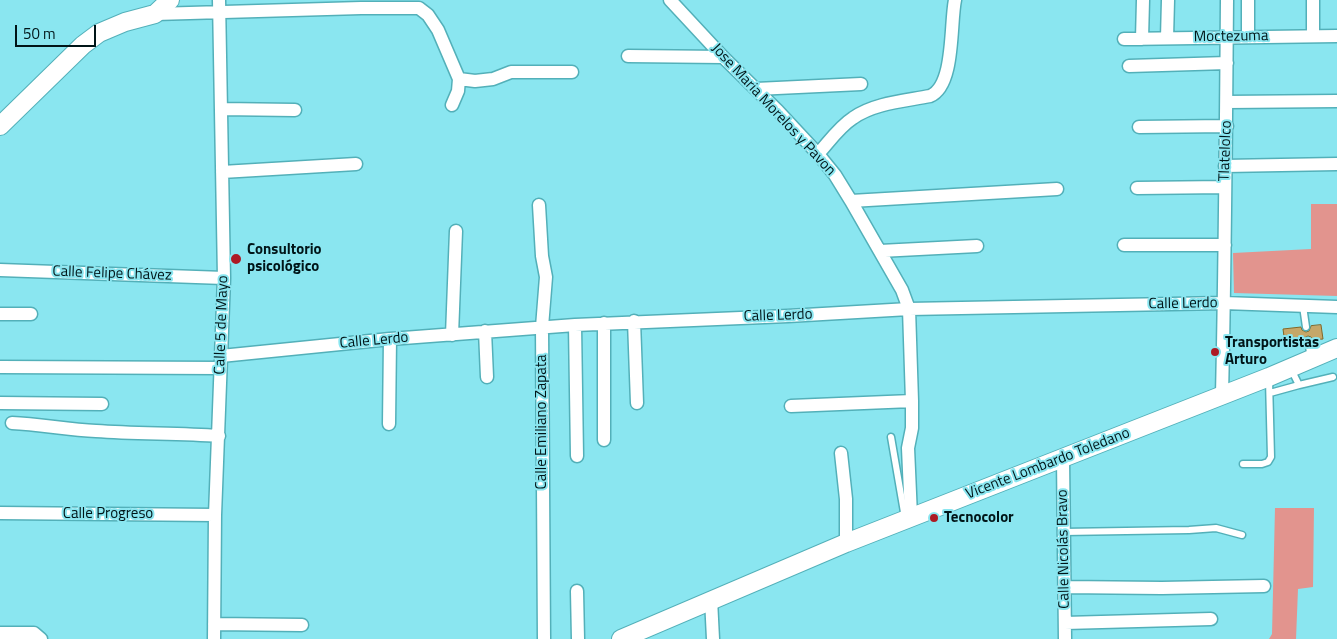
<!DOCTYPE html>
<html>
<head>
<meta charset="utf-8">
<style>
	body { margin:0 }
	#map { position:relative; width:1337px; height:639px; overflow:hidden; background:#8ae6f0; font-family:"Titillium Web",sans-serif }
	canvas { display:block }
	.scale { position:absolute; left:15px; top:25px; width:81px; height:22px; box-sizing:border-box; border:2px solid #001518; border-top:0; padding-left:6px; font-size:15px; line-height:18px; white-space:nowrap; color:#001518; -webkit-text-stroke:4px #8ae6f0; paint-order:stroke }
</style>
</head>
<body>
<div id="map">
<canvas width="1337" height="639"></canvas>
<div class="scale">50 m</div>
</div>
<script>
const ctx = document.querySelector('canvas').getContext('2d');
ctx.lineJoin = 'round';
function paint(path, color) {
  ctx.fillStyle = color;
  ctx.fill(path, 'evenodd');
}
function stroke(path, color, width, dash) {
  ctx.strokeStyle = color;
  ctx.lineWidth = width;
  ctx.lineCap = dash ? 'butt' : 'round';
  ctx.setLineDash(dash || []);
  ctx.stroke(path);
}
function label(font, color, halo, rows, align = 'center') {
  ctx.font = font + ' "Titillium Web",sans-serif';
  ctx.lineWidth = 4;
  ctx.setLineDash([]);
  ctx.textBaseline = 'middle';
  ctx.strokeStyle = halo;
  ctx.fillStyle = color;
  for (const [text, x, y, turn = 0] of rows) {
    ctx.save();
    ctx.translate(x, y);
    ctx.rotate((+turn || 0) * Math.PI / 180);
    ctx.textAlign = isNaN(turn) ? turn : align;
    if (halo) ctx.strokeText(text, 0, 0);
    ctx.fillText(text, 0, 0);
    ctx.restore();
  }
}
paint(new Path2D(`
	M1311,204H1337V296L1234,293L1233,253L1311,249Z
	M1275,508H1314L1313,587L1298,589L1296,639H1269L1272,634Z`), '#e2948e');
const building = new Path2D(`
	M1321,325L1323,339L1313,340L1311,337L1308,336L1304,338L1303,342L1285,344L1283,329L1301,327L1302,330L1306,332L1309,331L1311,326Z`);
paint(building, '#c5a769');
stroke(building, '#836727', 1);
const service = new Path2D(`
	M1303,306L1306,327
	M1308,341L1311,358
	M1291,369L1299,385L1333,377
	M1270,393L1299,385
	M891,437L905,518
	M1243,464H1262L1268,462L1271,457L1269,380
	M1063,532L1189,530L1216,528L1242,535`);
const minor = new Path2D(`
	M670,0L723,57L778,111L818,154L835,175L851,201L902,290L909,309L912,401V428L908,448L911,516
	M1248,0V37
	M1313,0V36
	M155,14L361,8H419L428,15L438,30L459,79L458,91L452,105
	M1167,38L1168,0
	M1124,39L1337,36
	M1142,39L1143,0
	M628,56L723,57
	M1129,66L1227,63
	M459,79L475,81L493,79L511,72H572
	M756,89L861,84
	M1227,102L1337,101
	M221,109L295,110
	M1139,127L1227,126
	M818,154C829,142 839,127 853,118C874,103 905,101 930,96C955,86 950,23 955,0
	M1225,166L1337,164
	M222,172L356,164
	M1137,188L1225,187
	M851,201L1057,189
	M539,205L542,256L546,277L542,327L544,639
	M1124,245H1225
	M880,251L977,246
	M0,270L224,278
	M0,314H31
	M634,321L637,403
	M604,323V440
	M575,325L577,456
	M485,331L487,377
	M452,335L456,231
	M221,356L390,339L575,325L788,316L909,309L1224,303L1337,307
	M0,367L220,368
	M1222,395C1225,264 1226,132 1227,0
	M0,403L102,404
	M791,406L912,401
	M12,423C40,424 68,430 96,431C137,434 178,433 219,436
	M389,424L390,339
	M841,453L846,499V543
	M1063,458L1065,639
	M0,513L215,515
	M1064,587L1162,588L1264,586
	M577,591L578,639
	M711,599L713,639
	M1065,623L1211,619
	M214,624L302,625
	M0,633H34L41,639
	M214,639L215,515L224,278L219,0`);
const secondary = new Path2D(`
	M0,126L83,45L99,33L125,22L155,14L170,0
	M621,639L846,543L1269,377L1337,348`);
stroke(service, '#53b0b9', 9);
stroke(minor, '#53b0b9', 15);
stroke(secondary, '#53b0b9', 20);
stroke(service, '#fff', 6);
stroke(minor, '#fff', 12);
stroke(secondary, '#fff', 18);
for (const [x, y, r, color] of [
	[236,259,6,"#ad1a24"],
	[1215,352,5,"#ad1a24"],
	[934,518,5,"#ad1a24"]
]) {
  const dot = new Path2D();
  dot.arc(x, y, r, 0, 2 * Math.PI);
  ctx.fillStyle = color;
  ctx.fill(dot);
  stroke(dot, '#8ae6f0', 2);
}
label('15px', '#001518', '#8ae6f0', [
	["Moctezuma",1231,37,-1],
	["Jose Maria Morelos y Pavon",773,110,47],
	["Tlatelolco",1226,151,-88],
	["Calle Felipe Chávez",112,274,2],
	["Calle Lerdo",1183,304,-1],
	["Calle Lerdo",778,316,-2],
	["Calle 5 de Mayo",222,325,-88],
	["Calle Lerdo",374,341,-5],
	["Calle Emiliano Zapata",542,422,-90],
	["Vicente Lombardo Toledano",1048,464,-21],
	["Calle Progreso",108,514],
	["Calle Nicolás Bravo",1064,549,-91]
]);
label('bold 15px', '#001518', '#8ae6f0', [
	["Consultorio",247,250],
	["psicológico",247,267],
	["Transportistas",1225,343],
	["Arturo",1225,360],
	["Tecnocolor",944,518]
], 'left');
</script>
</body>
</html>
